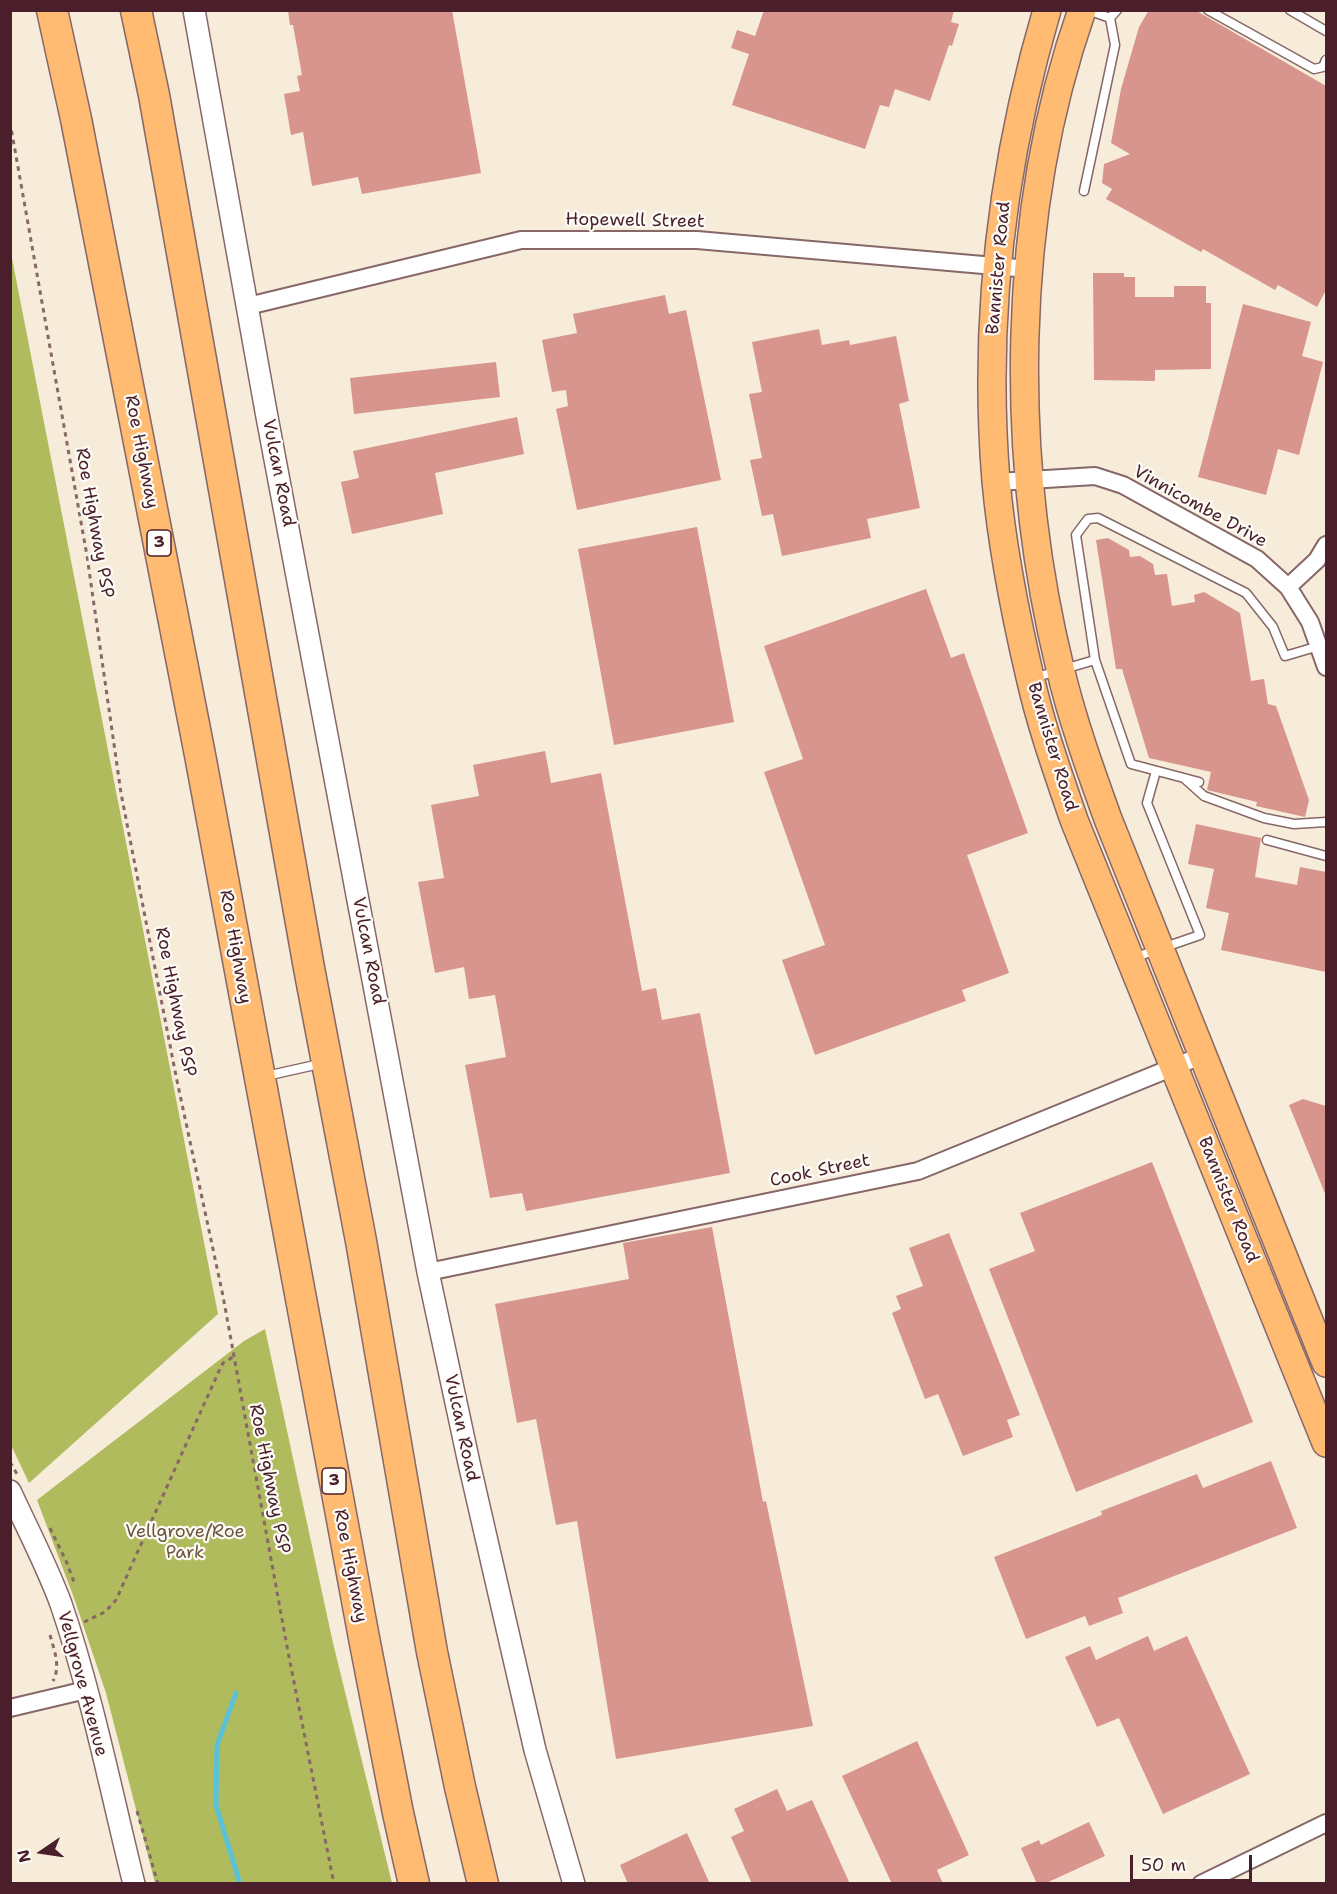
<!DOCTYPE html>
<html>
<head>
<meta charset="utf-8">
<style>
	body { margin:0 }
	#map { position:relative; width:1337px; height:1894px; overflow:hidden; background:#f7ecd9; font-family:"Shantell Sans",sans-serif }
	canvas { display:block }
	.frame { position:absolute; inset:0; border:12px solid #4a1f2b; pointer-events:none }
	.north { position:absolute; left:12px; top:1822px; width:60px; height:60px; -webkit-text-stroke:4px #fdfcf7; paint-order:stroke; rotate:257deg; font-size:16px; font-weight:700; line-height:24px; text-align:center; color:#4a1f2b }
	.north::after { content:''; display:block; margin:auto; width:21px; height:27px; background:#4a1f2b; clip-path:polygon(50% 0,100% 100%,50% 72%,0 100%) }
	.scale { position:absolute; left:1130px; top:1855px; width:122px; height:27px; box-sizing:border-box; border:3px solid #4a1f2b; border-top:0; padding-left:8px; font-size:18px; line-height:21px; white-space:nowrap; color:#4a1f2b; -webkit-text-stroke:4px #fdfcf7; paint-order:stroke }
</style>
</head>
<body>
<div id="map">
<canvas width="1337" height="1894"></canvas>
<div class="frame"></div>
<div class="north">N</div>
<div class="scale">50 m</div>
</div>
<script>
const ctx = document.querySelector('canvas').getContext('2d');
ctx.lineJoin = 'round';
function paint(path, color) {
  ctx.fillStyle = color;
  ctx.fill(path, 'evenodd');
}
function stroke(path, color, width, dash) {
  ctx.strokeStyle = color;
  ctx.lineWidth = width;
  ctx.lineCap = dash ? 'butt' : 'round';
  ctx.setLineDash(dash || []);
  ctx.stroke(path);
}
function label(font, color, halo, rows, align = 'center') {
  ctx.font = font + ' "Shantell Sans",sans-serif';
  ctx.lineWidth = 4.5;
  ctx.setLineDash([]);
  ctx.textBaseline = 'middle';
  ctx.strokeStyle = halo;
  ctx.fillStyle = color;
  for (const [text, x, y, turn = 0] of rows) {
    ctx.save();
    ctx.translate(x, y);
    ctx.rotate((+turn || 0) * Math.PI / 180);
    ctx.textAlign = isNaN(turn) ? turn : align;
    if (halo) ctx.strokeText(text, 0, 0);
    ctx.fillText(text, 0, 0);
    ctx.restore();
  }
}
paint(new Path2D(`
	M10,248L218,1314L29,1483L10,1443Z
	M265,1329L333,1643L392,1883H155L106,1693L74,1598L37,1500L244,1341Z`), '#afbb5d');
stroke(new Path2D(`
	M236,1693L217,1745L216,1805L240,1884`), '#5ac2d7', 5);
paint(new Path2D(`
	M288,10H452L481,173L362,194L358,177L312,186L303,132L291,135L284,94L300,91L297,76L302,75L293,25H290Z
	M764,10H954L951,22L959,24L952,46L949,45L930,101L895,89L889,107L880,105L865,149L732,105L749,54L731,48L737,30L755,36Z
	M1149,10H1195L1326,86V290L1317,307L1278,285L1275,290L1203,249L1201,252L1106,199L1112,189L1102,183L1104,164L1130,154L1111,143L1121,89L1139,27Z
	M1093,273H1124V277H1135V297H1174V286H1206V303H1211V369L1155,370V381L1094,380Z
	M665,295L669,314L686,310L721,480L577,510L556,409L568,406L566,390L552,392L542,340L577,333L573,314Z
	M1243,304L1311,322L1302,356L1323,362L1299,455L1278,449L1266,495L1198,477Z
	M819,329L822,345L849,340L850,345L896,336L909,401L899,404L920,508L867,519L871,538L782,556L773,514L762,516L750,460L762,458L749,394L762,392L752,342Z
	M496,362L500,397L354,414L350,378Z
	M517,417L524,454L435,473L443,514L352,534L341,482L359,478L353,451Z
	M697,527L734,722L614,745L578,549Z
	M1108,538L1129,550L1130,557L1140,556L1153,564L1155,575L1167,574L1172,606L1195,602L1194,595L1204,592L1240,613L1251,681L1264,679L1268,704L1276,706L1309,800L1305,817L1256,806L1257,802L1207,790L1211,772L1149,758L1122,669H1116L1096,540Z
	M926,589L951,658L964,653L1028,833L967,855L1009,973L962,990L966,1001L815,1055L782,960L825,945L764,772L803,759L764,646Z
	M545,751L551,783L601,773L642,991L656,988L662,1020L700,1013L730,1173L526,1211L522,1193L490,1198L465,1065L506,1057L495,995L469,999L464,967L435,973L418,882L444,878L431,805L479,796L473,765Z
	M1196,824L1261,838L1255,877L1297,885L1300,867L1326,872V972L1221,950L1229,913L1206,908L1214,869L1188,864Z
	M1303,1099L1326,1106V1196L1289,1105Z
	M1152,1162L1253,1422L1076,1492L989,1269L1035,1251L1020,1213Z
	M712,1227L763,1502L766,1501L813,1726L616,1759L577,1521L556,1525L536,1419L517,1423L495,1304L629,1279L623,1243Z
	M949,1233L1020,1415L1007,1420L1013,1437L963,1456L938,1394L925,1399L892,1313L901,1309L896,1296L923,1286L909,1248Z
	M1271,1461L1297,1528L1118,1598L1123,1613L1089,1626L1085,1616L1026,1639L994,1557L1102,1515L1101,1511L1197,1474L1203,1488Z
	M1148,1636L1154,1651L1187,1636L1250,1774L1163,1814L1119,1718L1097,1727L1065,1657L1090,1646L1096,1660Z
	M917,1741L969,1855L937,1870L943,1884H892L842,1776Z
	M777,1789L787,1811L812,1800L850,1884H752L731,1837L744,1831L734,1809Z
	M1089,1822L1105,1856L1044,1884H1037L1021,1848L1039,1840L1041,1845Z
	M687,1833L710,1884H628L620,1865Z`), '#d7958d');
const service = new Path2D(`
	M1088,10L1110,18L1117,10
	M1208,10L1314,69L1323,67L1326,60
	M1290,10L1326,31
	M1084,191L1115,45L1110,18
	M1095,660L1131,764L1199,782
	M1033,678L1095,660L1076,535L1088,519L1098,518L1246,593L1273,627L1285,656L1319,646
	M1185,779L1204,796L1264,818L1294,824L1326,822
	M1267,840L1326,856
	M1133,958L1200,935L1147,803L1156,771
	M266,1076L324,1063`);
const minor = new Path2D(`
	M248,306L521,240H697L1029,269
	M997,482L1095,476L1123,485L1257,559L1288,587L1310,622L1326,667
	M1288,587L1317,560L1326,545
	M428,1272L918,1171L1203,1055
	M10,1708L86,1690
	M1201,1884L1326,1823`);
const tertiary = new Path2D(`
	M194,10L267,417L428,1272L469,1463L535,1750L574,1884
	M10,1491C27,1528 47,1566 61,1604C92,1695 111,1791 134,1884`);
const primary = new Path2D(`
	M1047,10C1002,163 983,322 996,481C1002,547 1015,613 1030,677C1041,726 1058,773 1074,820L1326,1443
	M1082,10C1010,215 1009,459 1060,668C1072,719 1090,769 1108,819L1326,1363`);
const motorway = new Path2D(`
	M52,10L76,119L200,755L364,1638L398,1813L414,1884
	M136,10L154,95L309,968L361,1241L432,1652L460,1787L483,1884`);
stroke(service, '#876768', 11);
stroke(minor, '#876768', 20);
stroke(tertiary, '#876768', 24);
stroke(primary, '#876768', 30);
stroke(motorway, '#876768', 33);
stroke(new Path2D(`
	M10,122L87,556L121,793L176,1076L223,1296L288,1652L334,1884
	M10,1462L17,1474
	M50,1528L67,1563L74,1582
	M84,1622L105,1612L116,1600L219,1371L223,1363L233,1357
	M50,1635C54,1650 61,1666 53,1681
	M137,1811L158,1884`), '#876768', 3, [4.5, 4.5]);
stroke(service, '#fff', 8);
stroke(minor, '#fff', 16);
stroke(tertiary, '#fff', 21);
stroke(primary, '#febb71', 27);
stroke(motorway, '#febb71', 30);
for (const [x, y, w] of [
	[159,543,24],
	[334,1481,24]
]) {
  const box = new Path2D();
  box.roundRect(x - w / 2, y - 13, w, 26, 4.5);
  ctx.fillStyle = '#fdfcf7';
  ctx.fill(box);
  stroke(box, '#4a1f2b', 1.5);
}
label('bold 16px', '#4a1f2b', null, [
	["3",159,543],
	["3",334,1481]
]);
label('18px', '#4a1f2b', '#fdfcf7', [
	["Hopewell Street",635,221,1],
	["Bannister Road",999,268,-85],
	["Roe Highway",141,452,79],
	["Vulcan Road",278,473,79],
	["Vinnicombe Drive",1200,507,29],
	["Roe Highway PSP",94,523,80],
	["Bannister Road",1052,747,73],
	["Roe Highway",235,947,80],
	["Vulcan Road",368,951,79],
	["Roe Highway PSP",175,1002,79],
	["Cook Street",820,1171,-12],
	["Bannister Road",1228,1200,68],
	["Vulcan Road",461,1428,78],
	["Roe Highway PSP",269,1479,79],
	["Roe Highway",350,1566,79],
	["Vellgrove Avenue",82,1684,75]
]);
label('18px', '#6d563c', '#fdfcf7', [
	["Vellgrove/Roe",185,1532],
	["Park",185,1553]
]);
</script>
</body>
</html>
